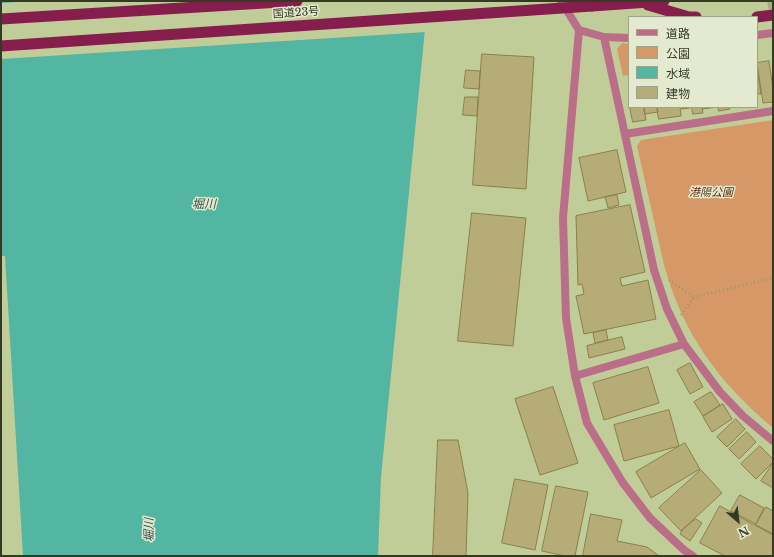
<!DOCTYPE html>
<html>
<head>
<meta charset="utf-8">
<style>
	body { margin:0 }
	#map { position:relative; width:774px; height:557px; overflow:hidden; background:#c1cd98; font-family:"Libre Baskerville","Noto Sans JP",serif }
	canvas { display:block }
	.frame { position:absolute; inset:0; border:2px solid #343923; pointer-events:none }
	.legend { position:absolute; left:628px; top:16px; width:130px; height:92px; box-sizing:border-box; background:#e4ead0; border:1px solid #9ea38b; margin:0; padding:5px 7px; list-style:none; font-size:12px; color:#343923 }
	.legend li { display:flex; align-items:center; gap:8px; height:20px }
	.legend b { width:20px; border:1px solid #9ea38b }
	.north { position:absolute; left:718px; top:501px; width:40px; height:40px; -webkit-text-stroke:3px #e4ead0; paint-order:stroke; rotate:152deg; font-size:11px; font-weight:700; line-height:16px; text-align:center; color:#343923 }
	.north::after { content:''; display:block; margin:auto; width:14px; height:18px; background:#343923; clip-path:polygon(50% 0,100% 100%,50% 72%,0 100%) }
</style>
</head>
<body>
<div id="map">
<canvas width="774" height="557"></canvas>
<div class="frame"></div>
<ul class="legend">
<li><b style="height:5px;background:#ba6e88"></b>道路</li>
<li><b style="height:11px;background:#d79867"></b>公園</li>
<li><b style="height:11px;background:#52b6a2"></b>水域</li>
<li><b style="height:11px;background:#b6ac77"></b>建物</li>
</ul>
<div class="north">N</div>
</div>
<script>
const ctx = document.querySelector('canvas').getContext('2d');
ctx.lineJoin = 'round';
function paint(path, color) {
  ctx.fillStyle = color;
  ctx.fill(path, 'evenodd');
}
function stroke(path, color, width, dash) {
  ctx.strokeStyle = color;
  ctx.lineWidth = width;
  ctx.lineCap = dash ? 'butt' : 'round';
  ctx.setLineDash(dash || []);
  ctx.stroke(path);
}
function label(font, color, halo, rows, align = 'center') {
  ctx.font = font + ' "Libre Baskerville","Noto Sans JP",serif';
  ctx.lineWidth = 3;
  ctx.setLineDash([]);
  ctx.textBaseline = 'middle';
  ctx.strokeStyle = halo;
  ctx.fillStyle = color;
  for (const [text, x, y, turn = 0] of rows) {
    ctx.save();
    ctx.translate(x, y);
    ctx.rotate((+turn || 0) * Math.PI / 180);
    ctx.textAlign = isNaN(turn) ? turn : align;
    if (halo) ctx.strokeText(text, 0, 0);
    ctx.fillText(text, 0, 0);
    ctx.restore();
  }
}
paint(new Path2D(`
	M622,43L629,44V75L623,76L617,49Z
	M773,120V428C718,381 684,336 664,265L637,146L641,140Z`), '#d79867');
paint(new Path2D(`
	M1,1H450L425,29L381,477L378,556H23L5,256H1Z`), '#52b6a2');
paint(new Path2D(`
	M35,1H452L449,28L448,30L426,31V32L1,59V3Z`), '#c1cd98');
const building = new Path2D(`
	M482,54L534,57L526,189L473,185Z
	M769,61L773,89V102L763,103L757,63Z
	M757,68L761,94H757Z
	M466,70L480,71L479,89L464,88Z
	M465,97H478L477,116L463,115Z
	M630,107H644L646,120L633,122Z
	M644,107H657L658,112L645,114Z
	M657,107H680L681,116L659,119Z
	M681,107H690V108L682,109Z
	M692,107H702L703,113L693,114Z
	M703,107H717L703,109Z
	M718,107H729L730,109L719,111Z
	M617,150L626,192L588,201L579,158Z
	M617,195L619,205L608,208L605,197Z
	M630,205L645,272L620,278L622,286L648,280L656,319L584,334L576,296L584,294L582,284L578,285L576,216Z
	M472,213L526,218L513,346L458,341Z
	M606,330L608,340L595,343L593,333Z
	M622,337L625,349L589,358L587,346Z
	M690,363L703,387L690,394L677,370Z
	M648,367L659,403L604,420L593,383Z
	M553,387L578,463L540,475L515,399Z
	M711,392L720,405L703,416L694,402Z
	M723,404L732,419L712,432L703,417Z
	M669,410L679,446L624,461L614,425Z
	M736,419L745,429L727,447L717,437Z
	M747,432L756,442L739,459L729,449Z
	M438,440H458L468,493L466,556H433Z
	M685,443L700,469L651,498L636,472Z
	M760,446L773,459V462L756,479L741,464Z
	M773,463V488L761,481Z
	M701,470L722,493L681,531L659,508Z
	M515,479L548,485L535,550L502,543Z
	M556,486L588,492L575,556H565L542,551Z
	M740,495L764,508L756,524L731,511Z
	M720,506L773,535V556H725L700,543Z
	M766,507L773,511V534L756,525Z
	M591,514L622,520L617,541L647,547L659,556H583Z
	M696,519L702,523L690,541L680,534L683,529Z`);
paint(building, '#b6ac77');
stroke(building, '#897f4b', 1);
stroke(new Path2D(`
	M771,1L773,10`), '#a5af81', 8, [8, 4]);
stroke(new Path2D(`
	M669,280L694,297
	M681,315L694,297L773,278`), '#909a70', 2.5, [1, 3]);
stroke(new Path2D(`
	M561,1L579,30L563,218L566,318L575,376L587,423L623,483L650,518L684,550L693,556
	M604,37L654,270L667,309L684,344L720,392L743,416L773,441
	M625,134L773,111
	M575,376L684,344`), '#ba6e88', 8);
stroke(new Path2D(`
	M579,30L604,37L629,38
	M757,35L773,33`), '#ba6e88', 8);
stroke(new Path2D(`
	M648,5L689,17H696
	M592,6L664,1
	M757,17L773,15
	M1,19L297,1`), '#861e4d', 11);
stroke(new Path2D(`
	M1,46L592,6`), '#861e4d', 11);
label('11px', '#343923', '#e4ead0', [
	["国道23号",296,13,-4]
]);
label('italic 11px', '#593009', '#e4ead0', [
	["港陽公園",711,193]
]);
label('italic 12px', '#32514a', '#e4ead0', [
	["堀川",204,205],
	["堀川",150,530,-90]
]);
</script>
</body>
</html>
